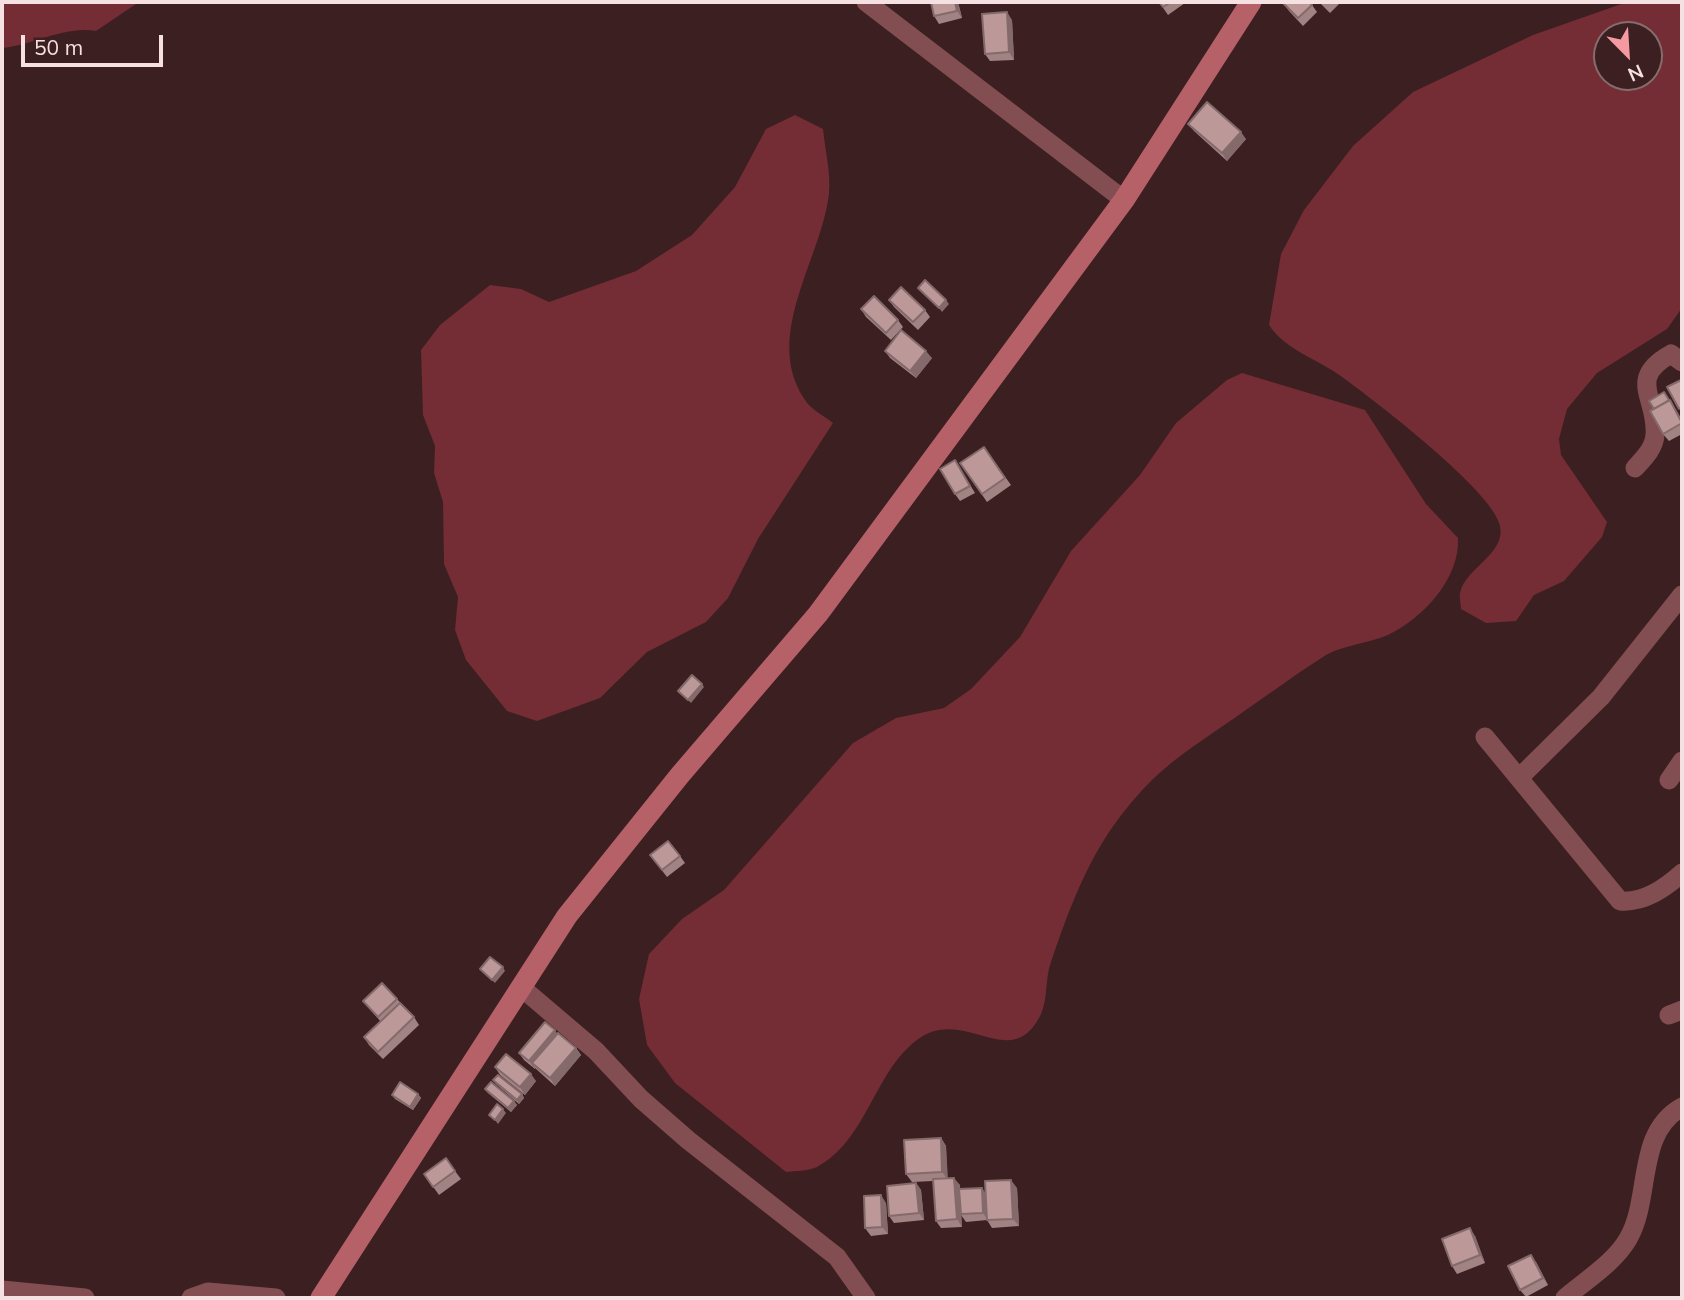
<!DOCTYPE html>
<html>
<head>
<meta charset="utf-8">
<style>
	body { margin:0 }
	#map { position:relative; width:1684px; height:1300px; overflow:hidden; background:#3b1f21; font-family:Mulish,sans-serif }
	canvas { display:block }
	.frame { position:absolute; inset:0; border:4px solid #f5e1e1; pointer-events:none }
	.north { position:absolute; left:1593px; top:21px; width:70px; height:70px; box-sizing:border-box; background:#3b1f21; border:2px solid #856d6e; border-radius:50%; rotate:156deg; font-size:19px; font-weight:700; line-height:28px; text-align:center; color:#f5e1e1 }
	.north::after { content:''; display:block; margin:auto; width:24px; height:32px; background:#f49aa0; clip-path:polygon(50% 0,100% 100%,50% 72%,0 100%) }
	.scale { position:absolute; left:21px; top:35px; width:142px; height:32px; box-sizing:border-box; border:4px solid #f5e1e1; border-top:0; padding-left:9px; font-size:21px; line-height:24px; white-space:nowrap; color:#f5e1e1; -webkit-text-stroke:5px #3b1f21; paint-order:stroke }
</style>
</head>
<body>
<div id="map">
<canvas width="1684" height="1300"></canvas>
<div class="frame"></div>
<div class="north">N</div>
<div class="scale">50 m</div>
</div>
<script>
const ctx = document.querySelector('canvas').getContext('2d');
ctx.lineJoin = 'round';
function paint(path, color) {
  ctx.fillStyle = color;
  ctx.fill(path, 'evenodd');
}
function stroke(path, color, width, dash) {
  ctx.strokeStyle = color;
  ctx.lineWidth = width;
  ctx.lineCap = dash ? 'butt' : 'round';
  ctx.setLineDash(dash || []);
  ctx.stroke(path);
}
paint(new Path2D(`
	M2,2H139L96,31C66,25 33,45 2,48Z
	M1627,2H1682V308L1667,329L1597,373L1567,409L1559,439L1561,455L1607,522L1602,537L1564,581L1534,595L1516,621L1486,623L1461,609C1461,604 1459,597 1460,593C1465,568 1506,554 1500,526C1494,492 1374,400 1342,377C1318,359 1285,350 1269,325L1281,254L1304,210L1353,146L1413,92L1533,35ZM1607,35H1649V77H1607Z
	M795,115L823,129C825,149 831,173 829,193C822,260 759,339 808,404C814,411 826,417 833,423L758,539L728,598L706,622L647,652L600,698L537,721L507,711L466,660L455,630L458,597L444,564L443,502L434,473L435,446L423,415L421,350L440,325L490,285L521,289L549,302L636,271L692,235L735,187L766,129Z
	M1242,373L1365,410L1426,504L1458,538C1460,579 1423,618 1388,635C1367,644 1341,645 1323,657C1293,676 1265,697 1236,717C1207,737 1177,756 1152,780C1096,836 1076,890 1051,962C1045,978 1048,999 1041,1014C1011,1076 965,1004 917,1040C874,1072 867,1140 817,1167C809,1171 795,1171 786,1172L675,1083L647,1045L639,999L649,954L682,919L724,890L853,743L896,718L944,708L971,689L1020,637L1071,551L1140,475L1176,423L1227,380Z`), '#742c35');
stroke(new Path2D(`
	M866,2L1124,200
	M1635,468C1643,459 1654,449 1655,435C1658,398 1626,379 1671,354L1682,362
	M1485,737L1620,901C1644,903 1665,888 1682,873
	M1519,778L1601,697L1682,595
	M1669,780L1682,761
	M522,988L596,1051L641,1099L688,1140L837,1257L866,1298
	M1669,1015L1682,1010
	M2,1290L85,1298
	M191,1298L208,1292L276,1298
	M1565,1298C1586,1280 1614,1263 1628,1239C1652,1198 1635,1133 1682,1107`), '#834e51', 19);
stroke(new Path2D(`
	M321,1298L567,916L680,775L818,614L1124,200L1251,2`), '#b66168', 21);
paint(new Path2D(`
	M931,2H958L962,18L939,24L934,16Z
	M1159,2H1184L1185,3L1168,15Z
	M1319,2H1341L1330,13Z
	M1283,3L1312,5L1317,12L1303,26L1289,11Z
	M1012,20L1014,60L990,61L985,54Z
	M1188,124L1246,139L1227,161L1194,131Z
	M889,300L925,310L930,317L918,330L894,307Z
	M861,309L898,320L903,327L891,340L866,317Z
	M885,351L932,358L916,378L890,358Z
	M1670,400L1682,420V434L1669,441L1663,434Z
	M984,447L1011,485L987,502L960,463Z
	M955,460L975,493L960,501L955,494Z
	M650,855L680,856L685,863L667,877Z
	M397,999L414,1017L419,1025L383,1059L369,1045L364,1037L381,1022L363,1001Z
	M557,1033L576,1048L581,1055L555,1086L535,1068V1069L524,1060L519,1053Z
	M495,1067L536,1081L525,1095L500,1075Z
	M493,1080L522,1094L524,1098L519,1104L496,1084Z
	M485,1089L514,1101L517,1105L511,1112L488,1093Z
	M418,1094L421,1098L413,1110L395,1099L392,1095Z
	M941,1138L946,1146L947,1178L960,1185V1189L986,1193L1017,1188L1019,1226L992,1228L987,1220L966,1222L961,1215L962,1227L941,1228L936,1221L933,1181L912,1182L906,1174Z
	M455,1171L461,1179L439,1195L424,1174Z
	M916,1183L921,1190L924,1220L894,1223L889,1216Z
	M886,1203L888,1234L871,1236L865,1228Z
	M1475,1236L1485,1263L1457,1274L1452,1266Z
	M1536,1262L1548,1285L1526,1297L1520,1290Z`), '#a28384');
paint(new Path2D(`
	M955,2H958L962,18L957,11Z
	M1007,12L1012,20L1014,60L1009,52Z
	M1241,132L1246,139L1227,161L1222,153Z
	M946,300L949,304L942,312L939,308Z
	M926,351L932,358L916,378L910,371Z
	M702,684L704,687L691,703L688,700Z
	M503,967L505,971L495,983L492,980Z
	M555,1030L560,1038L532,1063L535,1068V1069L529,1061Z
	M576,1048L581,1055L555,1086L550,1078Z
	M531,1074L536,1081L525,1095L520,1087Z
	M418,1094L421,1098L413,1110L410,1107Z
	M522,1094L524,1098L519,1104L517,1100Z
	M514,1101L517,1105L511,1112L508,1108Z
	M503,1109L506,1113L498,1124L495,1120Z
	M941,1138L946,1146L948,1180L942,1172Z
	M954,1178L960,1185L962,1227L957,1219Z
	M1011,1180L1017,1188L1019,1226L1013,1219Z
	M916,1183L921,1190L924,1220L919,1213Z
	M982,1188L987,1195L988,1220L983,1213Z
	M881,1195L886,1203L888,1234L882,1227Z
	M1470,1228L1475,1236L1485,1263L1480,1255Z
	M1531,1255L1536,1262L1548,1285L1543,1278Z`), '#846a6b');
const building = new Path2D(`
	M931,2H955L957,11L934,16Z
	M1159,2H1171L1163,7Z
	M1285,2H1309L1312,5L1298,18L1283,3Z
	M1007,12L1009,52L985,54L982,14Z
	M1207,102L1241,132L1222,153L1188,124Z
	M925,280L946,300L939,308L918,288Z
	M901,287L925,310L913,322L889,300Z
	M874,296L898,320L886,333L861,309Z
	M901,330L926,351L910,371L885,351Z
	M1681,380L1682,383V407L1679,409L1667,387Z
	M1664,392L1669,400L1654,409L1649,401Z
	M1670,400L1682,423L1663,434L1650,411Z
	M984,447L1005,478L982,494L960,463Z
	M955,460L970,486L955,494L940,469Z
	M692,675L702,684L688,700L678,691Z
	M668,841L680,856L662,870L650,855Z
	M490,957L503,967L492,980L480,969Z
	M382,983L397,999L378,1017L363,1001Z
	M400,1003L414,1017L378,1052L364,1037Z
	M545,1022L555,1030L529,1061L519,1053Z
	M558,1033L576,1048L550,1078L532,1063Z
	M506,1054L531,1074L520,1087L495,1067Z
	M498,1075L522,1094L517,1100L493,1080Z
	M400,1082L418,1094L410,1107L392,1095Z
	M491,1082L514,1101L508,1108L485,1089Z
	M497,1104L503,1109L495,1120L489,1115Z
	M941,1138L942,1172L906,1174L904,1140Z
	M446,1158L455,1171L433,1187L424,1174Z
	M954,1178L957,1219L936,1221L933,1179Z
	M1011,1180L1013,1219L987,1220L985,1181Z
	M916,1183L919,1213L889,1216L887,1186Z
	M982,1188L983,1213L961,1214L959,1189Z
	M881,1195L882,1227L865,1228L864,1196Z
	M1470,1228L1480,1255L1452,1266L1442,1239Z
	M1531,1255L1543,1278L1520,1290L1508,1266Z`);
paint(building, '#bc9899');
stroke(building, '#846a6b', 2);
</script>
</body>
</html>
